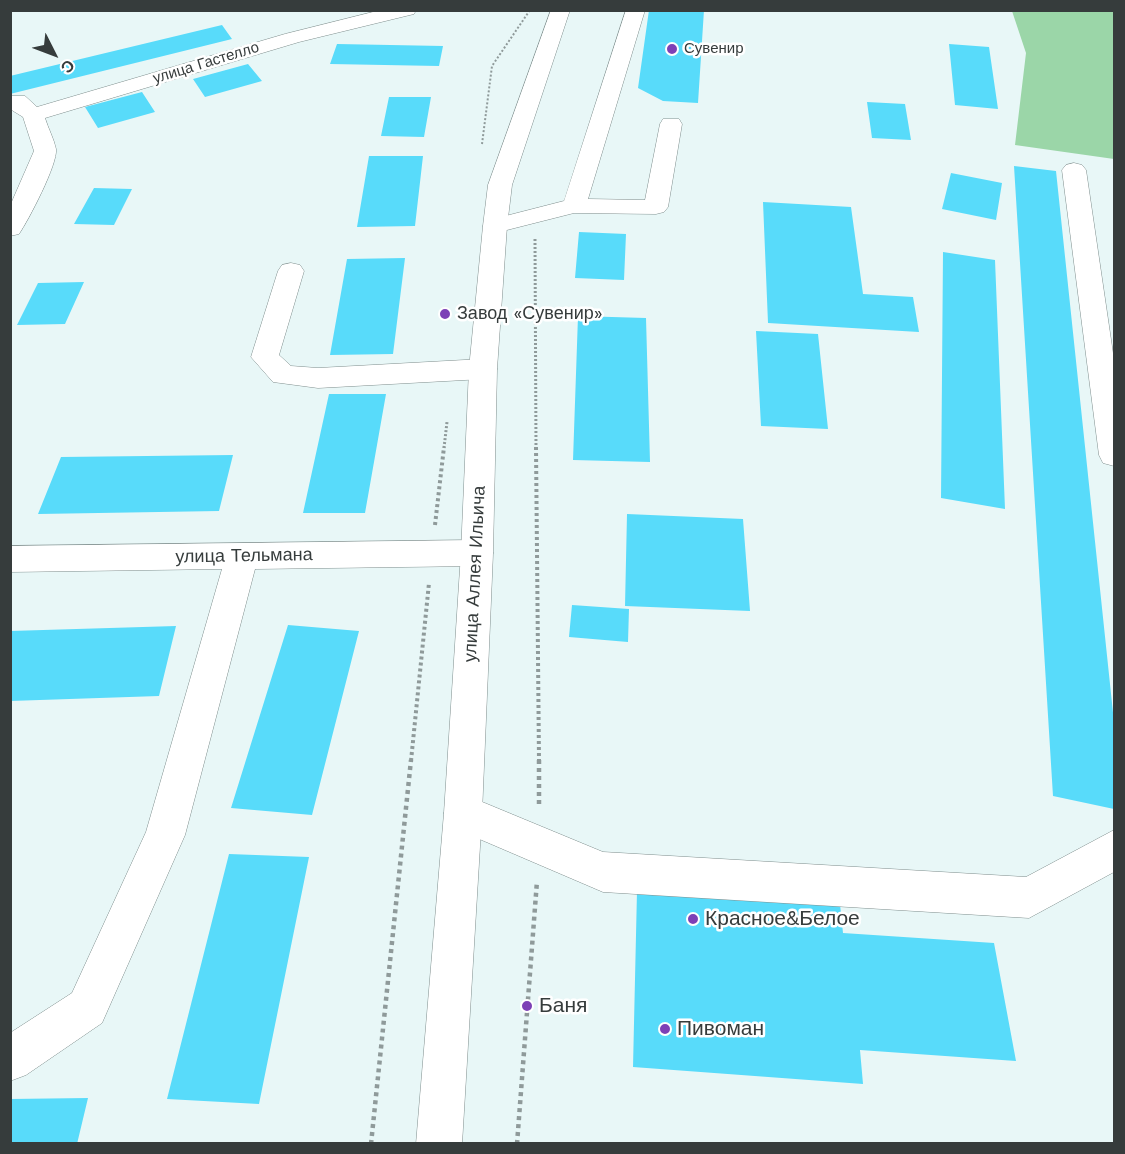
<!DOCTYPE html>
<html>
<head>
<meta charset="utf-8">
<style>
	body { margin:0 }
	#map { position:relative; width:1125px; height:1154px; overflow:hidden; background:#e8f7f7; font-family:"Work Sans",sans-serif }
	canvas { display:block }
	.frame { position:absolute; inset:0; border:12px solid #363c3c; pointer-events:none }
	.north { position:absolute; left:24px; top:24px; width:60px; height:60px; -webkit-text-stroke:4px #fff; paint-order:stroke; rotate:132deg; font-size:16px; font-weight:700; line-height:24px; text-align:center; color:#363c3c }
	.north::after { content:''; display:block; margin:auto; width:21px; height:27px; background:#363c3c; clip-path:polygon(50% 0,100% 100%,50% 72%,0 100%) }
</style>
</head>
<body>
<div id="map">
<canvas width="1125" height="1154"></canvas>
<div class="frame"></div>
<div class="north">С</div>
</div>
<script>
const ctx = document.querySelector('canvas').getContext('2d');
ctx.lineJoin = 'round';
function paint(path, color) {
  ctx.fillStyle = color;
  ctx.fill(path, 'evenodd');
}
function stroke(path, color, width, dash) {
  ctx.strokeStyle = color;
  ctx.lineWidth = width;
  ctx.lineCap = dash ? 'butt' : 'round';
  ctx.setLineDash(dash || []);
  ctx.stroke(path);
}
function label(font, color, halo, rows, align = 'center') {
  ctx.font = font + ' "Work Sans",sans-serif';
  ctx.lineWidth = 5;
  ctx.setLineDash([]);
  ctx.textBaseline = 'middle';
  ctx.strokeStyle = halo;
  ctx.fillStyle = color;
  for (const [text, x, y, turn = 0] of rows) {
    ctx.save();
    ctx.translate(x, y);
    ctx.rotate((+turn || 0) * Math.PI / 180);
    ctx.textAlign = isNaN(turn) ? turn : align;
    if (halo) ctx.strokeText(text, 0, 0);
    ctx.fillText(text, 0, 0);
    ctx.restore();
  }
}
paint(new Path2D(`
	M1012,11H1114V159L1015,145L1026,53Z`), '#9bd6a8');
paint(new Path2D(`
	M649,10H704L698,103L663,101L638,88Z
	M222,25L232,39L10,94V76Z
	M337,44L443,46L439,66L330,64Z
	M949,44L989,47L998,109L955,105Z
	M248,64L262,81L205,97L193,79Z
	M142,92L155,112L98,128L85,107Z
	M389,97H431L424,137L381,136Z
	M867,102L905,104L911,140L872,138Z
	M369,156H423L415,226L357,227Z
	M1014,166L1056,171L1114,722V809L1053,796Z
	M951,173L1002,183L996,220L942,209Z
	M94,188L132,189L114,225L74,224Z
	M763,202L851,207L863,294L913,297L919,332L768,323Z
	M579,232L626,234L624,280L575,278Z
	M943,252L995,260L1005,509L941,498Z
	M405,258L393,354L330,355L347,259Z
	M84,282L65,324L17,325L38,283Z
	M578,316L646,318L650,462L573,460Z
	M756,331L818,334L828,429L761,426Z
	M329,394H386L365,513H303Z
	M233,455L219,511L38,514L61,457Z
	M627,514L743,519L750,611L625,606Z
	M572,605L629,609L628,642L569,637Z
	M288,625L359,631L312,815L231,808Z
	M176,626L159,696L10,701V631Z
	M229,854L309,857L259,1104L167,1099Z
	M637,891L840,904L843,933L994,943L1016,1061L860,1050L863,1084L633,1067Z
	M88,1098L77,1144H10V1099Z`), '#58dbfa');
const minor = new Path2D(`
	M381,10H416L414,14L299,42L45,118C48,128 54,139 56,149C58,164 28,221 19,234L10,236V206L34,151L23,117L10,109V96H25L37,107L285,34Z
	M626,10H645L588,199L645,200L660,124L663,119H679L682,124L668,207L664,212L656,214L574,213L495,233L486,231L483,226L486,221L564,201Z
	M1074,163L1082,165L1086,170L1114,360V466L1103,463L1099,455L1062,170L1066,165Z
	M291,263L300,265L304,271L279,355L291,366L318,368L483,359L493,362L497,369L493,376L483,379L318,388L273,382L251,357L278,271L282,265Z
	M477,540L488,544L493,553L488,562L477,566L255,569L185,835L102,1023L26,1075L10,1081V1033L72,993L146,832L222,569L10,572V546Z
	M463,794L603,852L1026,877L1114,830V872L1029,918L603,892L449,826L444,813L449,800Z`);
const major = new Path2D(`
	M551,10H570L512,185L507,226L497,369L493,553L482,813L462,1144H416L444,813L461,553L469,369L483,226L488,185Z`);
stroke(minor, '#7f8e8d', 1);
stroke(major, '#7f8e8d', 1);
stroke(new Path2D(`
	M482,144L492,66L530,10`), '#8f9a9a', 2, [2, 2]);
stroke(new Path2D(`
	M535,239L536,448
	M444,448L447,422`), '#8f9a9a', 3, [2, 2]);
stroke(new Path2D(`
	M536,447L539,761
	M435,525L444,447
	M411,761L429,583`), '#8f9a9a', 4, [3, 3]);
stroke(new Path2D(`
	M539,760V808
	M371,1144L411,760
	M517,1144L537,881`), '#8f9a9a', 4.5, [4, 4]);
paint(minor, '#fff');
paint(major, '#fff');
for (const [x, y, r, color] of [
	[672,49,6,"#7d40b6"],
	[445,314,6,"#7d40b6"],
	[693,919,6,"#7d40b6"],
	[527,1006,6,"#7d40b6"],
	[665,1029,6,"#7d40b6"]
]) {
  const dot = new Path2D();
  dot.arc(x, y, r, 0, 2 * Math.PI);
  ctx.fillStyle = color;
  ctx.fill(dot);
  stroke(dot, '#fff', 2);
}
label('15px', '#363c3c', '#fff', [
	["Сувенир",684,49]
], 'left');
label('15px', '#363c3c', '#fff', [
	["улица Гастелло",206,63,-17]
]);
label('18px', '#363c3c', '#fff', [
	["Завод «Сувенир»",457,314]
], 'left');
label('18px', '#363c3c', '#fff', [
	["улица Тельмана",244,556,-1],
	["улица Аллея Ильича",475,574,-87]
]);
label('21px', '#363c3c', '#fff', [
	["Красное&Белое",705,919],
	["Баня",539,1006],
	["Пивоман",677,1029]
], 'left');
</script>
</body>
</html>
